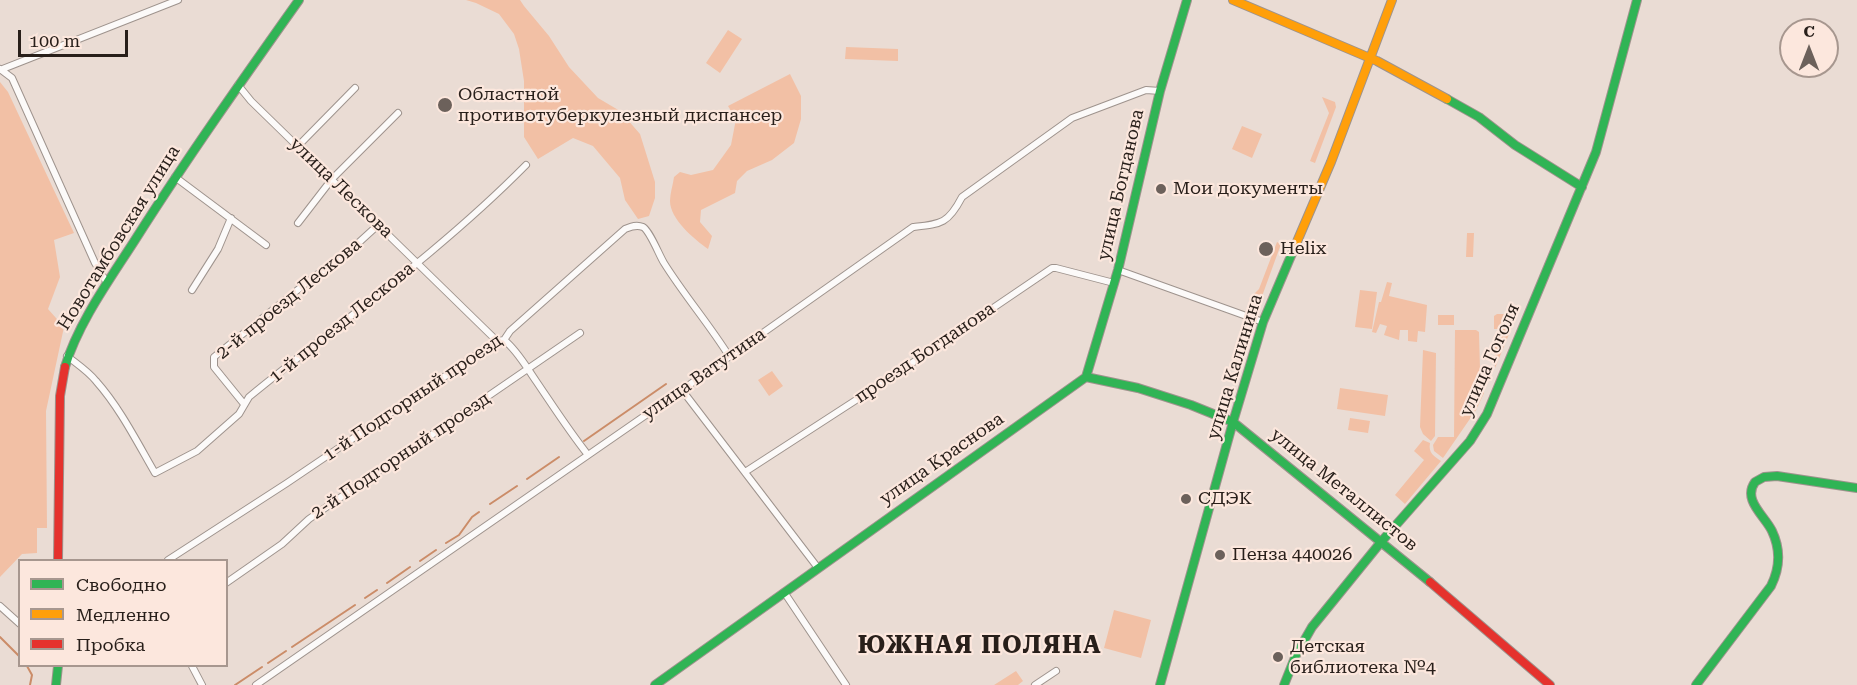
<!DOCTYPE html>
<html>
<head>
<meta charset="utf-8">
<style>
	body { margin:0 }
	#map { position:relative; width:1857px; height:685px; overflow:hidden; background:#eadcd4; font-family:"Roboto Serif",serif }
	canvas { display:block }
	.legend { position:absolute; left:18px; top:559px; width:210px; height:108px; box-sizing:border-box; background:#fce7dd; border:2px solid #a7978f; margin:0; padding:8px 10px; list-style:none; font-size:18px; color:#281f1a }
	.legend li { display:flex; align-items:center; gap:12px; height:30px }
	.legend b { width:30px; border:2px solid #a7978f }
	.north { position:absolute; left:1779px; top:18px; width:60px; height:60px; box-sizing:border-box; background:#fce7dd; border:2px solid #a7978f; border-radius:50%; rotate:0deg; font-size:16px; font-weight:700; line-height:24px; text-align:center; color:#281f1a }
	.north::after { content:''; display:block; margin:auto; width:21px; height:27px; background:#6c615b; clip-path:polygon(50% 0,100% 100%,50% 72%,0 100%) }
	.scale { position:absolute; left:18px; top:30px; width:110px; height:27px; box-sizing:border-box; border:3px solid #281f1a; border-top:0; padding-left:8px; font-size:18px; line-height:21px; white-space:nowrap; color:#281f1a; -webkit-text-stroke:4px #fce7dd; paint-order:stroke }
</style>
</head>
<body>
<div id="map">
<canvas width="1857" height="685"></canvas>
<ul class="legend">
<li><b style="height:8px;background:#30b455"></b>Свободно</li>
<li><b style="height:8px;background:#ff9f0a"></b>Медленно</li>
<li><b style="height:8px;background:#e5322d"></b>Пробка</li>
</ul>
<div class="north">С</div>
<div class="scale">100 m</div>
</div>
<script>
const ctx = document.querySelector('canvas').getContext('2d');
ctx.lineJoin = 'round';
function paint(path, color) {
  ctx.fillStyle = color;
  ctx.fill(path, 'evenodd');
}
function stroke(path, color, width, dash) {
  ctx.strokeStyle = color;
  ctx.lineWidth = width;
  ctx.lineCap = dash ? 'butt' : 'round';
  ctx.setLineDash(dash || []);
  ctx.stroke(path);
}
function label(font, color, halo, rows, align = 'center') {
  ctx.font = font + ' "Roboto Serif",serif';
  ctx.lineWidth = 4.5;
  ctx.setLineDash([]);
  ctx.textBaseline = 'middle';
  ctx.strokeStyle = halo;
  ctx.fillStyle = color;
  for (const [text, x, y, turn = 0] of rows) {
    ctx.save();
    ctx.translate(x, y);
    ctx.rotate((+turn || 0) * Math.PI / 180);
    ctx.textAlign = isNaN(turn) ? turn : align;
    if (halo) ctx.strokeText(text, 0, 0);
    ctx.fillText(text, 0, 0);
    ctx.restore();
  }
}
paint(new Path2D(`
	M466,0H520L524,6L549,36L569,67L598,98L620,111L640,134L655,182V198L649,216L638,219L625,200L620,178L593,146L573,138L538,159L524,137V81L519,49L514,34L499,14L476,3Z
	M728,30L742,39L720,73L706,63Z
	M846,47L898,49V61L845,59Z
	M790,74L801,96V119L794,143L772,160L747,171L737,181L735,193L701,210L700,222L712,236L708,249C694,239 670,219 670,201C670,193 673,185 674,177L680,172L691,175L713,170L731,145L736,119L728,106Z
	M0,82L8,92L74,233L54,240L60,277L48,309L64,327L46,411L47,528H37V553L22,554L0,577Z
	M1322,97L1335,102L1336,107L1315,163L1310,161L1329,113Z
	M1242,126L1262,134L1252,158L1232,149Z
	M1467,233H1474L1473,257H1466Z
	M1277,242L1281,244L1261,299L1257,303L1251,302L1249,299L1259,289Z
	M1387,282L1392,283L1389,296L1427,305L1425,332L1418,331L1417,342L1408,341V330H1400L1399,340L1384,335L1387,326L1380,324L1376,333L1372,332L1379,302H1381Z
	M1360,290L1377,292L1372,329L1355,327Z
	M1497,314H1516L1517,315L1495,368V335H1500V329H1494V316Z
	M1438,315H1454V325H1438Z
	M1455,330H1476L1479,332L1480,369L1484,393L1476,410L1443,458L1434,451L1433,445L1438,437H1454Z
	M1423,350L1436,353L1435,436L1431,441L1423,434L1420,427Z
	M772,371L783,386L769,396L758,380Z
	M1340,388L1388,395L1385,416L1337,409Z
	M1350,418L1370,421L1368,433L1348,430Z
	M1423,440L1430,443C1428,453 1434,456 1441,461L1405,504L1395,495L1424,460L1414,451Z
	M1114,610L1151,620L1141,658L1104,648Z
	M1016,671L1023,681L1018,685H994Z`), '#f2c0a5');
stroke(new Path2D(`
	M584,441L666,384
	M527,479L559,457
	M490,504L517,486
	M446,543L459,535L472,517L479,512
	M420,561L436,550
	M387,583L410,567
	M365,598L377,590
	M0,637L20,657
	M292,647L355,605
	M268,663L286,651
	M27,666L32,675L30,685
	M235,685L262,667`), '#cb8c68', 2);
const street = new Path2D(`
	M0,69L12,78L95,263L107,283
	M0,70L178,0
	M238,85L251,101L497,341
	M298,146L355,88
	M175,177L266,245
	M298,223L332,179L398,113
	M1118,270L1263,322
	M192,290L218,249L231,218
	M504,340C517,350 527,368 536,381C553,406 569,431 588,455
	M67,356C77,364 88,371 96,381C120,408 137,442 155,473L197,451L239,414L249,397C342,321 441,251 526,165
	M682,390L818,568
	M244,404L214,367V357L305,284L355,246L378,225
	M745,472L890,378L1052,268H1056L1114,283
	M168,560L287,483L497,341L504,340L510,331L625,229C630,227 636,224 643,227C650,231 659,255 664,263C684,295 709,324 729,356
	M226,583L282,544L309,519L580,333
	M784,592L846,685
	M0,606L20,624
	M192,666L202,685
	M256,685L682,390L913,227C941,224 948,224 962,197L1072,118L1146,90L1160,91
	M1035,685L1056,671`);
const fast = new Path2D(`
	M1447,99L1479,117L1515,145L1582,187
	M65,367C78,323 110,279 135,240C187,158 243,79 299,0
	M1086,377L1138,388L1191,405L1233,422L1430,582
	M1086,377L1118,270L1160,91L1187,0
	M56,685L58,666
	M655,685L1086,377
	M1160,685L1233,422L1263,322L1296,244
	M1284,685L1296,655L1312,627L1381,542L1470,441L1487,414L1596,152L1637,0
	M1696,685L1771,586C1780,568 1781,550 1772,531C1765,516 1742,500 1755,482L1764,477L1777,476L1857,488`);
const slow = new Path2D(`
	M1233,0L1377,61L1447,99
	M1296,244L1331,162L1392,0`);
const jam = new Path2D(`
	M58,560L60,396L65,367
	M1430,582L1550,685`);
stroke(street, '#9e938d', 8);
stroke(fast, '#9e938d', 10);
stroke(slow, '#9e938d', 10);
stroke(jam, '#9e938d', 10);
stroke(street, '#fcfaf9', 6);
stroke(fast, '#30b455', 8);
stroke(slow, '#ff9f0a', 8);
stroke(jam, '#e5322d', 8);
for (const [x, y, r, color] of [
	[445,105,8,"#6c615b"],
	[1161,189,6,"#6c615b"],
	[1266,249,8,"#6c615b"],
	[1186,499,6,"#6c615b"],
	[1220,555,6,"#6c615b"],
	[1278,657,6,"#6c615b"]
]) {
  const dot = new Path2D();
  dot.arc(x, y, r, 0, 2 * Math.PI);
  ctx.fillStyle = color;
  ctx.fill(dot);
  stroke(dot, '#fce7dd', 2);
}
label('18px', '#281f1a', '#fce7dd', [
	["Областной",458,95],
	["противотуберкулезный диспансер",458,116],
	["Мои документы",1173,189],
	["Helix",1280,249],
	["СДЭК",1198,499],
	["Пенза 440026",1232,555],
	["Детская",1290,647],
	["библиотека №4",1290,668]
], 'left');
label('18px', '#281f1a', '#fce7dd', [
	["улица Богданова",1121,185,-77],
	["улица Лескова",341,188,44],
	["Новотамбовская улица",119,238,-58],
	["2-й проезд Лескова",289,299,-39],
	["1-й проезд Лескова",342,323,-39],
	["проезд Богданова",925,353,-34],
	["улица Гоголя",1490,360,-66],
	["улица Калинина",1235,367,-73],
	["улица Ватутина",704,374,-35],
	["1-й Подгорный проезд",413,398,-34],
	["2-й Подгорный проезд",401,456,-34],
	["улица Краснова",942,459,-35],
	["улица Металлистов",1344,490,39]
]);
ctx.letterSpacing = '1.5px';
label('bold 24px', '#281f1a', '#fce7dd', [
	["ЮЖНАЯ ПОЛЯНА",980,646]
]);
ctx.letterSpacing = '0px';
</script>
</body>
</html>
